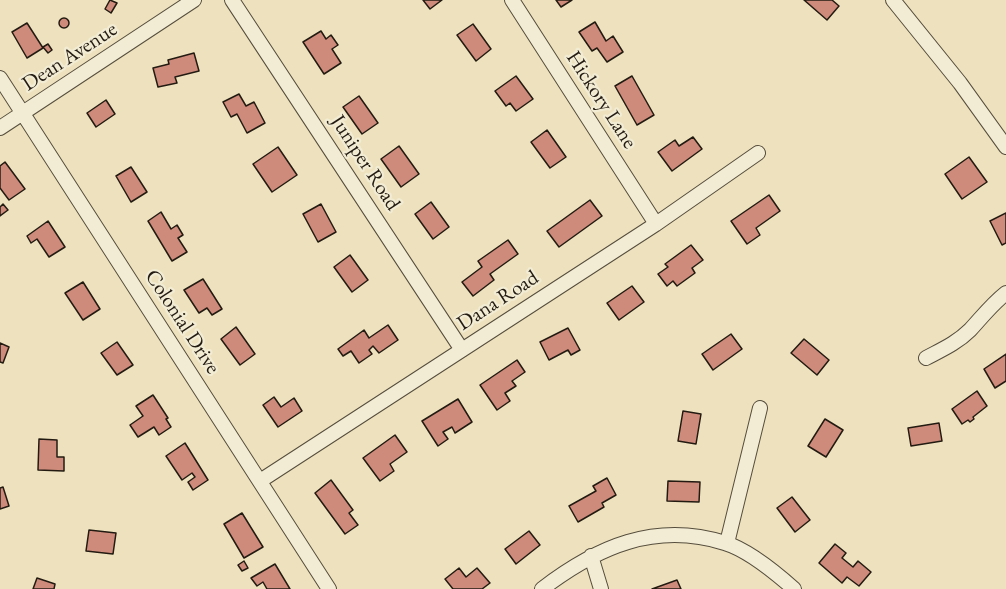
<!DOCTYPE html>
<html>
<head>
<meta charset="utf-8">
<style>
	body { margin:0 }
	canvas { display:block; background:#ede2bd }
</style>
</head>
<body>
<canvas width="1006" height="589"></canvas>
<script>
const ctx = document.querySelector('canvas').getContext('2d');
ctx.lineJoin = 'round';
function paint(path, color) {
  ctx.fillStyle = color;
  ctx.fill(path, 'evenodd');
}
function stroke(path, color, width, dash) {
  ctx.strokeStyle = color;
  ctx.lineWidth = width;
  ctx.lineCap = dash ? 'butt' : 'round';
  ctx.setLineDash(dash || []);
  ctx.stroke(path);
}
function label(font, color, halo, rows, align = 'center') {
  ctx.font = font + ' "EB Garamond",serif';
  ctx.lineWidth = 4.5;
  ctx.setLineDash([]);
  ctx.textBaseline = 'middle';
  ctx.strokeStyle = halo;
  ctx.fillStyle = color;
  for (const [text, x, y, turn = 0] of rows) {
    ctx.save();
    ctx.translate(x, y);
    ctx.rotate((+turn || 0) * Math.PI / 180);
    ctx.textAlign = isNaN(turn) ? turn : align;
    if (halo) ctx.strokeText(text, 0, 0);
    ctx.fillText(text, 0, 0);
    ctx.restore();
  }
}
const building = new Path2D(`
	M110,0L117,3L111,13L105,9Z
	M423,0H442L430,9Z
	M556,0H572L561,7Z
	M804,0H832L839,6L827,20Z
	M59 23a5 5 0 1 1 10 0a5 5 0 1 1-10 0Z
	M595,22L606,41L613,36L623,52L607,62L597,48L592,51L579,32Z
	M27,23L43,48L27,58L12,32Z
	M473,24L491,49L476,61L457,35Z
	M321,31L326,39L331,35L338,45L332,49L341,63L324,74L303,42Z
	M48,44L52,50L48,53L43,47Z
	M194,53L199,71L175,77L177,83L158,87L153,68L169,64L168,60Z
	M516,76L533,99L516,111L510,103L506,106L495,91Z
	M632,76L654,115L637,125L615,86Z
	M239,94L246,106L254,102L265,123L247,133L237,114L231,117L223,102Z
	M359,96L378,123L362,134L343,107Z
	M106,100L115,114L96,127L87,113Z
	M547,130L566,157L550,168L531,142Z
	M693,137L702,149L672,171L658,152L675,140L679,146Z
	M399,146L419,174L401,187L381,159Z
	M278,147L297,175L272,192L253,164Z
	M969,157L987,182L962,199L945,174Z
	M5,162L25,189L9,200L0,188V166Z
	M131,167L147,192L131,202L116,176Z
	M769,195L780,211L756,228L760,235L747,244L731,221Z
	M590,200L602,216L559,247L547,231Z
	M431,202L449,227L433,239L415,214Z
	M3,204L8,210L0,216V207Z
	M321,204L336,232L318,242L303,214Z
	M161,212L171,229L177,225L183,235L178,238L187,252L172,261L148,221Z
	M1006,213V243L1002,245L990,221Z
	M48,221L65,247L49,257L37,239L31,243L27,236Z
	M508,240L518,254L490,274L494,280L473,296L462,282L482,267L478,261Z
	M691,245L703,260L692,268L695,273L677,286L673,281L667,286L658,274L668,267L665,264Z
	M350,255L368,280L352,292L334,267Z
	M203,279L222,309L212,315L207,308L199,313L184,290Z
	M83,282L100,309L83,320L65,293Z
	M632,286L644,302L619,320L607,303Z
	M388,325L398,340L379,353L373,346L369,350L372,354L359,363L351,351L343,356L338,349L364,330L369,338Z
	M236,327L255,354L240,365L221,339Z
	M568,328L580,350L571,355L568,350L549,360L540,342Z
	M731,334L742,349L713,370L702,354Z
	M804,339L829,360L817,375L791,353Z
	M117,342L133,365L117,375L101,353Z
	M0,343L9,347L3,363L0,362Z
	M1006,354V381L995,388L984,369Z
	M517,360L525,372L512,381L516,386L505,393L510,401L497,410L480,385Z
	M977,391L987,406L973,417L974,419L970,422L968,420L962,424L952,409Z
	M153,395L168,418L166,419L171,427L159,435L154,427L138,437L130,425L143,416L136,406Z
	M274,397L281,407L294,398L302,411L278,427L263,405Z
	M458,399L472,422L455,433L452,427L443,432L448,439L438,446L422,421Z
	M683,411L701,414L696,444L678,441Z
	M825,419L843,430L826,457L808,446Z
	M939,423L942,441L911,446L908,428Z
	M395,435L407,452L390,464L394,471L380,481L363,458Z
	M39,439L57,440V457H64V471L38,470Z
	M185,443L208,480L193,490L188,482L195,477L192,473L182,480L166,456Z
	M607,478L616,495L602,503L604,507L578,522L569,506L596,491L593,486Z
	M331,480L353,510L349,513L358,525L345,534L315,493Z
	M668,481L700,482L699,502L667,501Z
	M3,487L9,506L0,509V488Z
	M792,497L810,520L795,532L777,508Z
	M242,513L263,547L244,558L224,524Z
	M89,530L116,533L113,554L86,551Z
	M529,531L540,545L516,564L505,549Z
	M835,544L846,553L842,558L853,567L858,561L871,572L859,586L847,577L842,583L819,563Z
	M244,561L248,568L242,571L238,565Z
	M275,564L290,589H267L263,582L257,586L251,578Z
	M459,568L466,577L477,568L490,583L482,589H453L445,579Z
	M37,578L55,584L54,589H33Z
	M677,580L681,589H652Z`);
paint(building, '#ce8a7a');
stroke(building, '#231b12', 1.5);
const minor = new Path2D(`
	M232,0L462,350
	M512,0L656,224
	M893,0L960,83L1006,147
	M0,78L329,589
	M0,128L194,0
	M926,358C941,350 957,343 970,330C982,317 992,304 1006,293
	M260,481L656,224L758,153
	M727,543L760,408
	M591,556L601,589
	M542,589C597,547 655,521 725,543C748,550 776,573 794,589`);
stroke(minor, '#564d3d', 16);
stroke(minor, '#f3ecd4', 14);
label('21px', '#231b12', '#f3ecd4', [
	["Dean Avenue",70,57,-33],
	["Hickory Lane",601,100,57],
	["Juniper Road",365,163,57],
	["Dana Road",498,301,-33],
	["Colonial Drive",182,322,57]
]);
</script>
</body>
</html>
